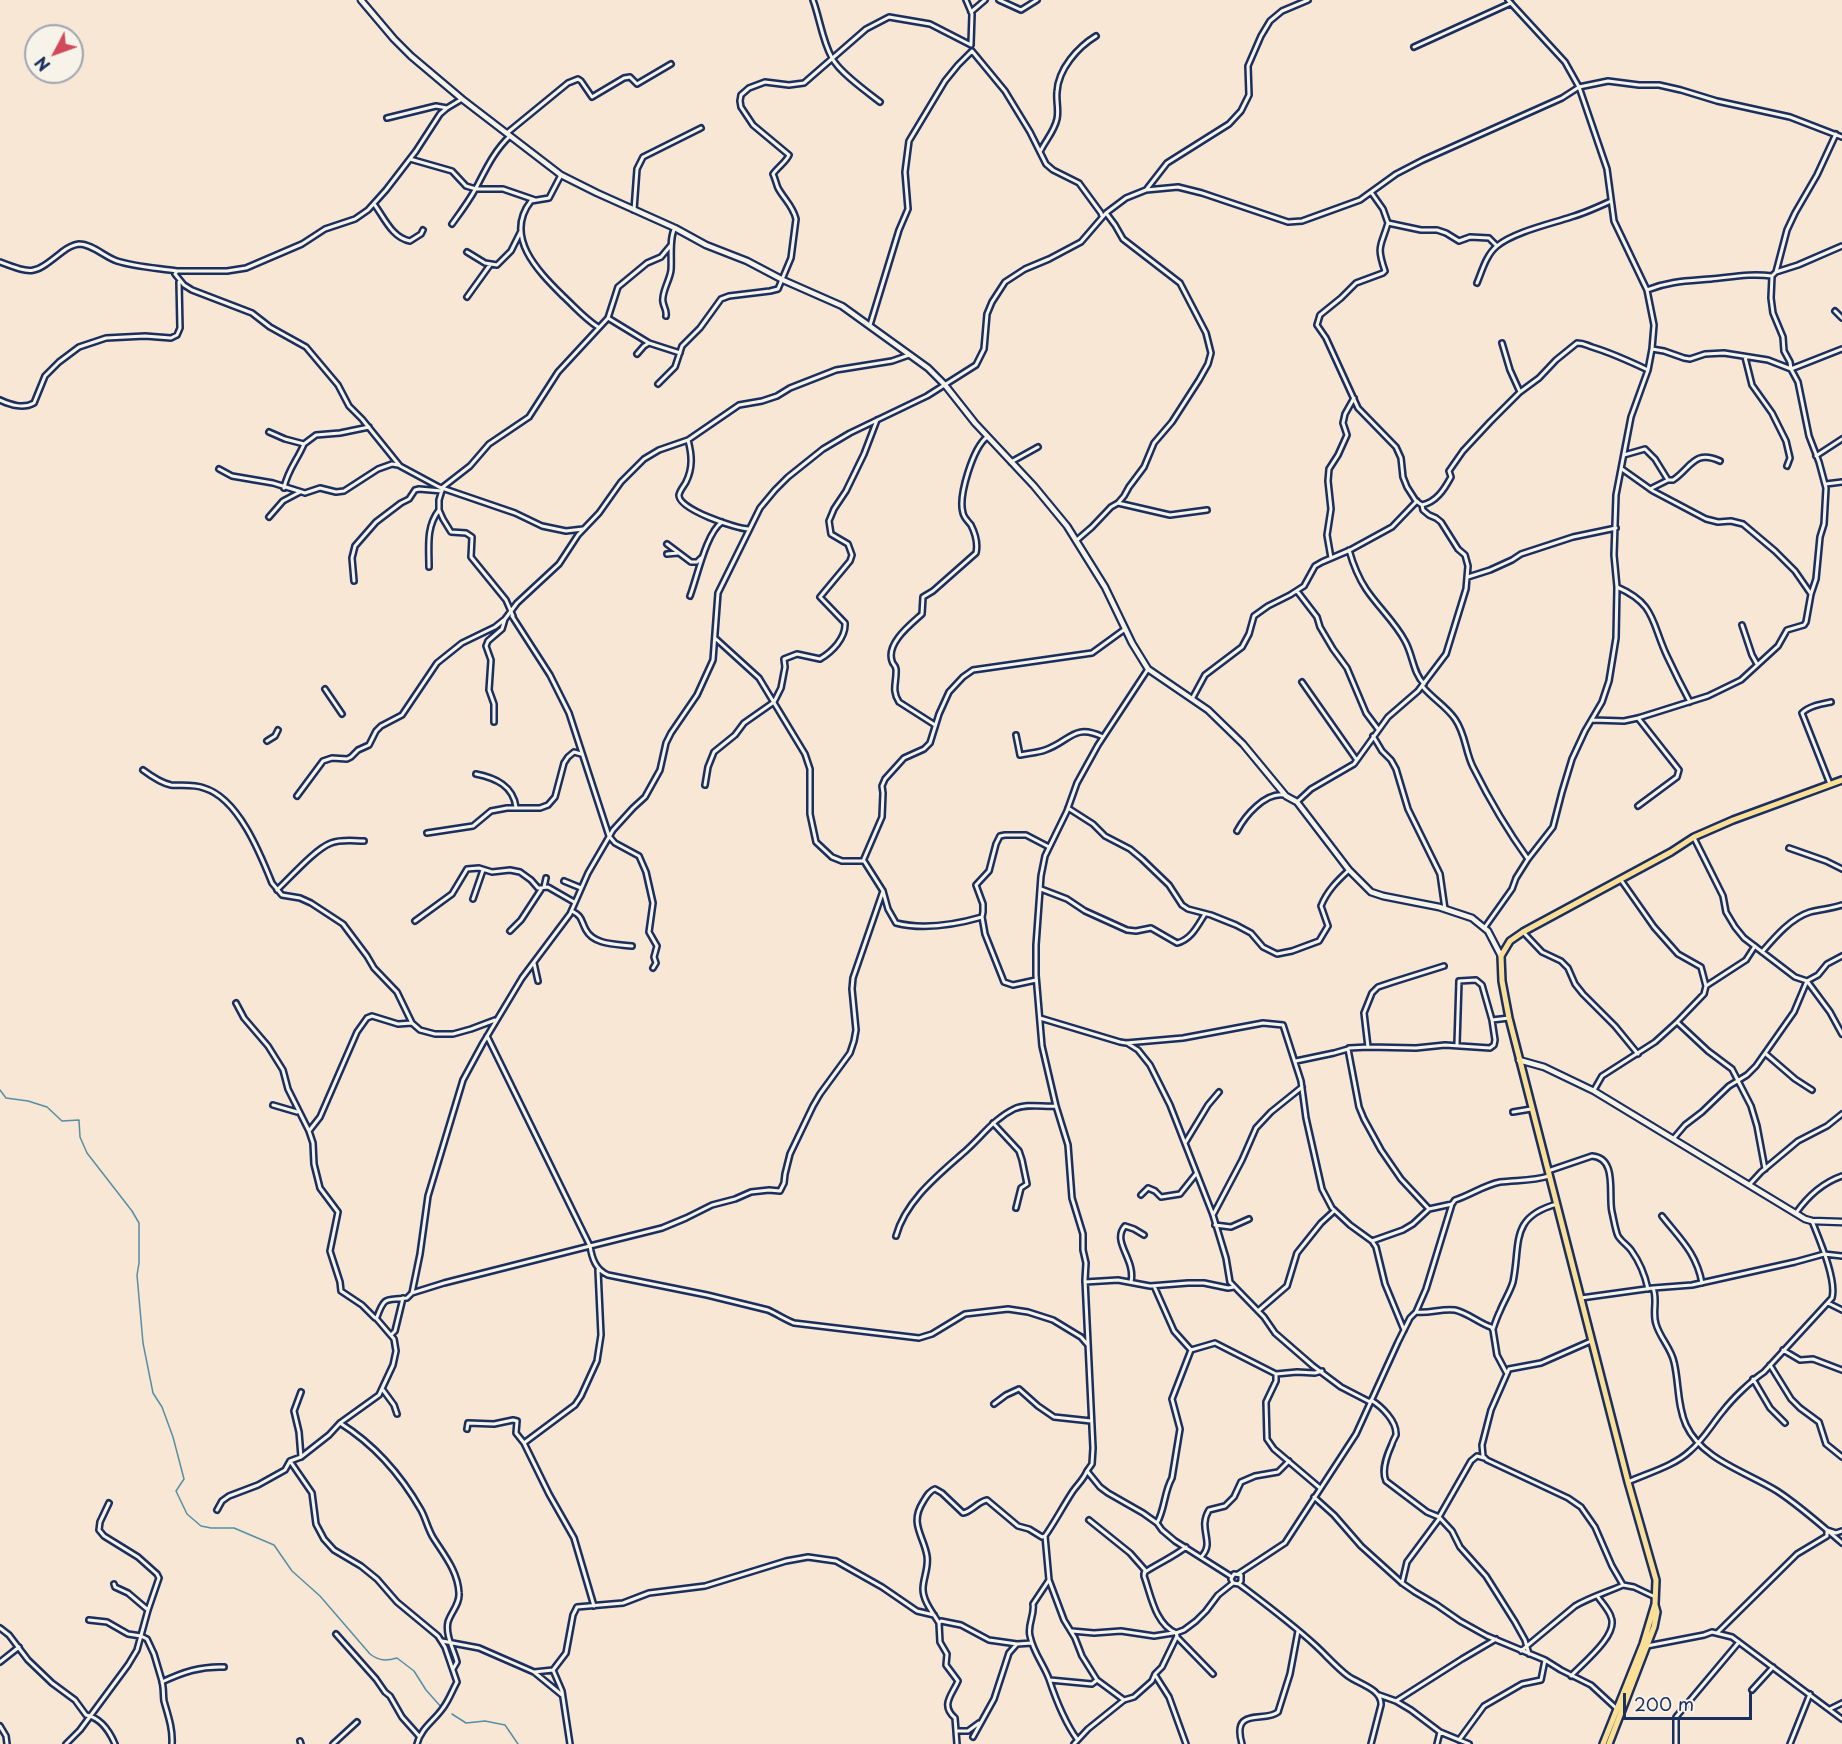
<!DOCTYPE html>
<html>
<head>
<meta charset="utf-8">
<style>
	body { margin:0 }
	#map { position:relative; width:1842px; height:1744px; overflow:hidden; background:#f8e7d5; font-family:"Playpen Sans",sans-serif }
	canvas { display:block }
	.north { position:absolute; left:24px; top:24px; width:60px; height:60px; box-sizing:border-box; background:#f7f3e8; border:2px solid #9fa5b1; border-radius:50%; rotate:229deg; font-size:16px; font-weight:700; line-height:24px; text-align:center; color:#1b2f5e }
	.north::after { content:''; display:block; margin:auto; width:21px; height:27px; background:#d1495b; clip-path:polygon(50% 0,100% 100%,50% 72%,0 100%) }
	.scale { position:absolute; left:1623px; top:1693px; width:129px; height:27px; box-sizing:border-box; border:3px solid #1b2f5e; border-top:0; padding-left:8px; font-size:18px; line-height:21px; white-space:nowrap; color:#1b2f5e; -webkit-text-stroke:4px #f7f3e8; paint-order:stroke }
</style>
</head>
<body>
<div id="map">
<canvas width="1842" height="1744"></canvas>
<div class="north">N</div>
<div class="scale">200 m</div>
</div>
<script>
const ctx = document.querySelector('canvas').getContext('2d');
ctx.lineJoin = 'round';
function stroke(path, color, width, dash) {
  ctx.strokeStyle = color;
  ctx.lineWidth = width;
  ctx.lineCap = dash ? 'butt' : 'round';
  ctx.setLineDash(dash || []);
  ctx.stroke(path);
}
stroke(new Path2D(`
	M0,1090L6,1098L28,1101L47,1107L62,1121L79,1120L80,1137L87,1153L132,1211L139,1223V1263L137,1275L143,1343L153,1393L162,1407L173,1437L184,1479L176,1491L187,1514L201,1526L211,1528H234L274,1545L292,1571L320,1596L370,1654C379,1661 386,1661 397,1658L414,1671L426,1690L442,1708
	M452,1714L466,1723L485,1721L505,1725L518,1744`), '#568ea5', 1.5);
const minor = new Path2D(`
	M813,0C820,19 822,40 832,58C839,72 867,92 880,102
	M966,0L972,14L971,44
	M999,0L1021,10L1037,0
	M971,12L985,0
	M1414,47L1511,3
	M972,51L1005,91L1030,132L1046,164L1053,170L1079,183L1101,213L1102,216
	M462,99L447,108L440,114L416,151L386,190L368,210L355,219L325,229L302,244L246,268L227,271H177L175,274L184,285L192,290L252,313L270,327L306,347L338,385L349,406L362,419L400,466L439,487L515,513L542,526L566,531L583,529
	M387,118L436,106L447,108
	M507,133L568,83L578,79L581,81L592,97L624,78L630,77L637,84L671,64
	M1040,152C1045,141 1054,132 1057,119C1059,110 1056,101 1057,92C1058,69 1078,47 1096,36
	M410,159L452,171L466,186L476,189H503L535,200
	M561,175L549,198L531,201C503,237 539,272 563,296C575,307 584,318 598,327
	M1146,190L1178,187L1202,193L1288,222L1302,221L1360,200L1396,174L1423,160L1562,98L1579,87L1608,81L1639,85H1659L1681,90L1717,101L1790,117L1842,137
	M1371,192L1383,209L1388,223L1421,230H1437L1446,233L1459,241L1470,237L1489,238L1497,246
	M374,204C384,217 392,238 410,241L421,234L423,230
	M634,210L637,169L643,157L701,128
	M452,224C460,213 469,201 476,188C486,169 494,151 510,136
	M467,252L485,263L497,265L511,251L521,231
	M0,262C34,275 34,274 62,252C67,248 72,245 79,244C92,244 105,257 117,261C136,267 157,268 177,271
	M1776,272L1787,230L1795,213L1817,175L1836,134
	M1772,276L1771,298L1773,313L1783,337L1784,351L1790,362L1791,369L1842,349
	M1477,283C1482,271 1486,255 1497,246C1514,232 1550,224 1571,217C1585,213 1598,207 1611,201
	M1647,290C1670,281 1687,281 1711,279C1732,277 1751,273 1772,276L1776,272L1798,265L1842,246
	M467,297L490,265
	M1835,311L1842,318
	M666,316C667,310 664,308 663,302C661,293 670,280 671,270C672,258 669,237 675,228
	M608,318L649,343
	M870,325L899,230L908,209L905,172L909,141L945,81L958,65L972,51
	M1502,343L1510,370L1520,392
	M637,354L644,346L649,343L680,353
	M1745,357L1752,385L1772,413L1786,441L1790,458L1787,466
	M658,384L675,367L682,346L700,328L721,299L729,296L770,291L778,289L791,258L796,219C793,206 784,199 778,188C776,183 775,178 773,174C778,167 786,162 789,155L753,125L741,107L740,101L741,95L749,88L765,82L789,85L804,83L866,29L889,17L930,24L971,45
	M0,400C11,405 23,409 34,403L45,376L59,362L79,347L106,338L145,336L171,338L177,335L180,328L179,282
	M269,432L285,439L304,444L316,435L340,433L369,427
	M688,440C692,455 693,468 686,482C684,486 680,490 679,495C678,509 736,529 749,529
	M1624,455L1645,449L1655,459L1668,480
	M1816,456L1842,439
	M1011,462L1038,447
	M219,469L232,476L273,483L305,493L320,488L336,492L344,491L378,469L392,464L398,465
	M1622,469L1653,491L1706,519L1718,522L1731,521L1743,524L1775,551L1795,571L1811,594
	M1826,484L1842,482
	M284,488C287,471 298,459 304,444
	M1650,489L1668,480H1673C1691,468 1694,449 1720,461
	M1118,503L1170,515L1207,510
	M1422,505C1436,502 1444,490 1451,477L1449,471L1463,451L1490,422L1520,392L1539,378L1556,360L1577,343C1584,343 1586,345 1592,347C1612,353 1629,361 1648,370
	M269,517L283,501L300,492
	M1077,540L1092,527L1111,507L1118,503L1124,496L1129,487L1144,467L1154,443L1172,422L1199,380L1208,364L1211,353L1206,333L1180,283L1123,239L1115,225L1106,213
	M667,544L691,562H697L701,558
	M1349,550C1353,564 1358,577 1366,589C1378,607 1395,622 1405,641C1413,655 1413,673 1424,684
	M667,554L678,553
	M1331,558L1327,535L1331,509L1328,481L1329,469L1338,455L1347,435L1343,423L1345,414L1354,398
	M429,567C429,546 426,527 439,510
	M1468,577L1490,570L1512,560L1521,554L1573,537L1616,528
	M354,581L352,558L355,546L376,522L401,503L409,499L415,490L419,489L442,491
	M1617,587C1656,604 1651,622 1667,656C1674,671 1682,687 1690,702
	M1297,591L1317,617L1320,627L1333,649L1347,668L1366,713L1378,729
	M690,596C697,578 706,533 722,522
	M512,616L550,675L569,713L609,836L615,843L639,856L646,872L653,903L649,932L657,946L654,957L656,963L653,968
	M513,616L506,600L471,557L472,537L466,533L451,532L443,519L439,510V500L443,487L470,466L489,444L529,417L558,372L608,318L618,287L647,263L661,257L671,245
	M1742,625L1752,655L1757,664
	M715,638L759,678L805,754L810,769V814L816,842L832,857L842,861H863
	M1148,669L1098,745L1077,783L1067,811L1045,856L1041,876L1036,945V975L1042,1046L1056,1106L1068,1145L1072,1198L1083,1234V1250L1086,1263L1085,1280L1093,1448L1092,1464L1087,1471L1100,1487L1108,1493L1143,1513L1157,1523L1162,1530L1175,1541L1232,1577
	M1302,682L1356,759
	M1423,687C1433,699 1446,706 1455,719C1466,735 1465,751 1473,767C1489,799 1507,830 1528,859
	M325,689L342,714
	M1192,699L1205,675L1242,647L1249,634L1254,616L1268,606L1290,595L1304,586L1315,566L1322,562L1350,550L1392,527L1417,501
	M1592,720L1624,721L1638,718L1708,696L1741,680L1778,646L1787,630L1804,625L1806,622L1811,594L1816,579L1820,537L1824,524L1826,488L1819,462L1809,436L1798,382L1791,369L1768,360L1724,353L1705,354L1690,359L1684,358L1664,351L1652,349
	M494,722V704L489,690L491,660L486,646L488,641L502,629L505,619
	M935,725L899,702C891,690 897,682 896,669C895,664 893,665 892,661C886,643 911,624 922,614L923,597L933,591L976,553C978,544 975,533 971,525C968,521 964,518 963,513C958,496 973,448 987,437
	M1016,735L1020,755C1028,753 1037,753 1045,750C1071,741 1073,723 1103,737
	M1373,736L1382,751L1391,760L1396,769L1408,809L1440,874L1445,909
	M267,741L275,736L278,730
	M143,770C151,776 161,783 171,785C182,786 193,784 204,788C238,798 260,853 272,883L282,895L300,898L311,903L343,924L367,956L374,968L397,992L412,1023L420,1030L435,1034H453L471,1029L495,1020
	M476,774C496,778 513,786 516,807
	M1830,784L1802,713C1809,706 1821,704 1831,702
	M705,785L708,767L714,752L735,735L744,723L774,702L781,688L785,667L784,659L797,654L820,659C832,652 846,638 845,623L820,597L850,561L852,555L848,544L831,534L829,521L834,509L846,491L864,454L877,420
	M297,796L323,761L332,758L347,759L351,757L358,750L369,745L376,731L381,726L402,715L437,663L462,643L495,627L505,619L517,603L559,564L578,535L599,513L621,482L644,459L659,450L688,440L739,405L762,401L777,396L790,388L836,370L892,361L909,355
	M1297,802L1311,789L1354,764L1388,717L1418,691L1446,654L1466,589L1468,566L1465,555L1458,549L1441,522L1436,518L1429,515L1423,510L1422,505L1416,501L1407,487L1403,477L1401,458L1396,447L1358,408L1326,338L1317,325L1320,315L1341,298L1356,283L1383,273L1385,271C1376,245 1381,247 1388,223
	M1638,806L1677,777L1679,770L1638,718
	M1068,808L1093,824L1105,836L1130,849L1142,859L1169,885L1182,905L1188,909L1211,915L1236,925L1251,933L1263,947L1277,954L1292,951L1319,941L1328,926L1321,906C1327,891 1337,881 1349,870
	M1237,831C1245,816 1265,792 1284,795
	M427,833L473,826L491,811L507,808H540L548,805L555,797L564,763L568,757L574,752L581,754
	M1694,838L1723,896L1726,912L1735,927L1744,938L1795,977L1807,981L1830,1012L1842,1034
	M1789,848L1826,861L1842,869
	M863,861L882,817L883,793L882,786L885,779L904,758L924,749L930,743L939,714L949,692L963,677L973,670L1092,653L1125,629
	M864,861L883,891L888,909L896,923C924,930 954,925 982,917
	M1621,880L1654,927L1678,954L1701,967L1706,986
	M564,881L581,888
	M544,887L546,878
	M1041,889L1067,899L1085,911L1127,930L1136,931L1151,928L1177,943C1191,940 1198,925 1205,914
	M277,890C290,878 315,849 331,843C342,839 353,841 364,841
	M473,899L483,870
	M572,911C583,917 580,919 586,930C594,945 616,944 632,946
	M415,921L452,894L467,869L479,868L492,872L510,870L520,872L531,880L538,888L548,887L574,902
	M1485,927L1512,889L1516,878L1528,859L1553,827L1562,792L1572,759L1585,731L1602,702L1609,681L1616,638L1617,587L1614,555L1616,495L1631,417L1648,370L1652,349L1654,325L1647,290L1614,221L1607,169L1579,87L1565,62L1508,0
	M510,931L521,920L542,888
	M1524,933L1542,952L1561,961L1568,968L1575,984L1583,994L1615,1026L1638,1054
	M1755,946L1746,960L1706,986L1704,994L1677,1022L1708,1051L1732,1069L1751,1106L1757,1126L1765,1169
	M1762,952C1775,937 1791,918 1810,912C1820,909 1831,909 1842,905
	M534,963L538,981
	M1036,980L1013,985L1004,982L985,934L982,917L983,912V904L976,885L989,871L996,844L1000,836L1005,835H1026L1049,847
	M236,1003L244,1018L268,1046L283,1070L288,1089L309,1131L313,1143L314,1164L320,1188L338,1212L330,1251L340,1282L341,1291L362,1305L375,1318L377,1317C385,1295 386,1301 407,1298L412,1293L444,1283L590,1246C592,1259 596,1270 608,1275L707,1295L768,1310C777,1314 784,1319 794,1323L919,1338L932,1334L965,1314L1008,1309L1028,1312L1053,1320L1081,1337L1088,1345
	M1040,1018L1120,1042L1126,1043L1183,1038L1263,1023L1283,1025L1301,1081L1306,1118L1322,1189L1332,1208L1350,1225L1372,1241L1376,1247L1385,1284L1404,1330
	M487,1036L590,1246L662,1228L686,1218L712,1205L735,1199L751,1192L769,1190L780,1191L784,1183L785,1174L790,1154L813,1106L820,1094L850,1053L854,1041L856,1030L852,989L853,978L883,891
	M1127,1043L1138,1050L1150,1065L1170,1105L1213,1215L1226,1258L1230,1282L1264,1317L1275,1333L1313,1366L1341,1387L1370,1402
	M1457,1044L1459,981L1476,980L1482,985L1492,1020
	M1368,1047L1364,1013L1372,993L1378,987L1393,982L1444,966
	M1349,1048L1368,1047L1416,1048L1445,1045L1490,1048L1494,1045L1495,1040L1492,1020L1509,1018
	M1766,1054L1795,1079L1812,1090
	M1296,1061L1334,1053L1348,1049L1359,1107L1364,1119L1381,1150L1401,1179L1429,1209
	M1594,1090L1602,1076L1655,1042L1677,1022
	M273,1105L297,1112
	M1513,1112L1531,1109
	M993,1123L1019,1151L1022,1160L1027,1184L1021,1188L1016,1208
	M309,1131L320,1117L357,1032L367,1018L372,1016L398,1024L412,1023
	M1673,1139L1685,1125L1702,1112L1729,1086L1747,1075L1756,1066L1794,1012L1807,981L1818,975L1827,964L1842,956
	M1185,1143L1208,1105L1219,1092
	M1548,1171L1592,1156C1618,1158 1608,1195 1612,1212C1614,1220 1615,1229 1618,1236C1621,1241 1627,1245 1631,1250C1639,1261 1645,1275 1648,1289
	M1749,1185L1761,1172L1798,1141L1827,1126L1842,1114
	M1141,1195L1148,1188L1155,1191L1161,1197L1180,1194L1196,1174
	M1796,1213C1808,1196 1822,1183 1842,1176
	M1213,1215L1242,1160L1256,1128L1271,1112L1302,1087
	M1662,1216C1680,1239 1696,1252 1702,1283
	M1215,1225L1231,1227L1249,1219
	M896,1236C905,1202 937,1176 962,1154C980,1139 993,1119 1014,1109C1026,1103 1043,1107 1056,1106
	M1372,1241L1403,1230L1413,1224L1429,1209L1452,1204
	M1085,1282L1118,1280L1150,1286L1188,1283H1204L1228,1288L1234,1287
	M1131,1282C1136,1259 1111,1242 1125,1226L1134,1229L1144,1235
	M1154,1286L1174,1331L1191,1350
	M1653,1288L1692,1285L1795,1262L1824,1254L1842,1256
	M412,1293L420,1254L428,1196L463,1080L483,1043L522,978L570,914L588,873L613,830L633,808L645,797L660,770L666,743L671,733L697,695L713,660L718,593L760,508L775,490L788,477L823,449L850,433L927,396L976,365L984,349L987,314L992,302L1005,282L1025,269L1049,259L1081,242L1106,213L1126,198L1146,190L1167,163L1229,124L1241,111L1249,95L1248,66L1261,36L1270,21L1282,11L1308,0
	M1581,1298L1653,1288C1658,1300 1652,1312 1656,1324C1660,1338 1671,1348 1674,1362C1679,1382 1677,1405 1686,1425C1702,1460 1747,1472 1777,1491C1800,1506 1821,1525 1842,1543
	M1828,1303L1842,1310
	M1258,1311L1287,1286L1297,1253L1321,1223L1334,1211
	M1416,1312C1429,1314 1442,1308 1455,1310C1468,1313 1479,1323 1491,1327L1493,1330L1497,1355L1506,1372
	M1493,1329C1495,1323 1497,1317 1500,1311C1504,1301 1510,1292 1513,1282C1521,1244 1509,1217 1557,1204
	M391,1335L395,1331L403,1298
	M1591,1341L1541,1363L1509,1369L1491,1410L1482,1445L1483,1456L1487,1460L1568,1498L1581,1507L1595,1527L1612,1566L1623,1585L1634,1587L1655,1597
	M1783,1350L1800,1360L1813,1359L1842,1370
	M1770,1365L1791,1399L1800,1408L1819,1422L1826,1444L1842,1457
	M1753,1379L1770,1408L1785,1423
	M383,1390L394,1405L397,1414
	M301,1392L294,1411L299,1432L301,1457
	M1371,1400C1381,1406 1397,1421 1396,1435C1396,1435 1392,1443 1392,1444C1387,1455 1381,1470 1386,1481L1427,1512L1439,1517L1452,1531L1460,1547L1486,1576L1515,1622L1525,1640L1529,1654
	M994,1404L1006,1395L1019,1389L1038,1406L1054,1417L1091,1421
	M340,1423C375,1445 401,1475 421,1510C426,1519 428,1530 434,1539C445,1556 458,1572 459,1593C460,1604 451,1612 448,1622C445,1635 454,1650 457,1662L453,1669
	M467,1429L468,1423L494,1424L513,1420L517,1421L516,1433L524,1443L549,1494L574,1538L594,1606
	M524,1443L575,1405L581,1396L597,1361L601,1335L598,1270
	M290,1461L312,1493L316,1524L324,1539L334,1550L361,1566L377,1579L397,1602L438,1636L445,1647L457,1682C452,1691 449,1700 443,1708C434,1721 421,1728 417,1744
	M1087,1471C1084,1479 1078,1484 1073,1491C1063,1506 1055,1522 1045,1536L1049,1580L1064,1620L1075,1638L1082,1656L1097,1680L1124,1700
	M1628,1482C1648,1473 1674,1466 1690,1451C1704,1439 1712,1424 1723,1411C1733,1398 1751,1381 1764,1372L1832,1298C1837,1280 1819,1239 1812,1221
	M1320,1488L1274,1449L1267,1439L1266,1402L1276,1381V1374L1297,1372L1315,1373L1322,1371
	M1314,1497L1334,1515L1361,1546L1402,1583L1415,1592L1437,1605L1460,1621L1487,1636L1545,1660L1561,1670L1591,1685L1617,1709
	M217,1510L222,1501L229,1496L258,1485L285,1470L290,1461L301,1457L329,1435L340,1423L379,1395L393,1365L396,1351L394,1339L376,1318
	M1439,1517L1471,1461L1477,1456L1484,1458
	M1089,1520L1130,1553L1145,1570L1144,1574
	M1157,1523C1165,1509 1164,1492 1172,1478L1180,1429L1172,1399L1191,1350L1215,1343L1276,1374
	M1201,1557C1216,1542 1197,1530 1209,1510L1225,1506L1234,1497L1241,1482L1255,1476L1278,1472L1289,1461
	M1238,1574L1285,1543L1356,1434L1398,1342L1410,1318L1416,1312L1426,1289L1452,1204L1455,1200C1471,1195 1484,1185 1500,1182C1517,1180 1533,1181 1549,1176
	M1049,1580L1033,1604C1035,1615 1027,1625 1030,1636C1033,1652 1044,1665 1049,1679C1056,1700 1064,1721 1077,1739
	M1402,1583L1407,1562L1439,1519
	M114,1584L115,1587L128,1593L148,1610
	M1239,1584L1241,1581V1575L1234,1574L1231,1579L1233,1583L1239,1584C1264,1603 1291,1623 1315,1645C1326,1655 1336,1667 1348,1676C1359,1684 1382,1689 1381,1705L1371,1744
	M89,1620L107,1622L128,1634L141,1636L147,1639L154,1654L162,1681
	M939,1623C933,1613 923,1601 923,1589C923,1578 929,1568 927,1556C924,1536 909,1524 923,1502C926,1497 929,1491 935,1489L942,1493L963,1513C973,1511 977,1502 987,1500L1018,1526L1029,1529L1042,1537L1045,1536
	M0,1628L9,1635L28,1660L52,1683L75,1700L86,1715C101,1718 109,1730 115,1744
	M1072,1631L1094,1633L1121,1631L1154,1636L1173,1633
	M1176,1633C1155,1624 1151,1595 1144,1576L1145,1572C1159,1563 1173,1557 1186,1547
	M1717,1633L1797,1554L1827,1536V1530L1836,1533L1842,1531
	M336,1634L376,1679L385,1692L390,1696L402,1717L419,1736
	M1177,1637L1213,1674
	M442,1641L479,1648L534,1672L562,1695
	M1647,1646L1704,1635L1712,1632L1732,1637L1842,1719
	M1521,1651L1575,1606C1590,1597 1608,1592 1623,1585
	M0,1662L19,1647
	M553,1670L566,1653L573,1615L577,1607L623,1603L649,1593L705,1586L786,1561L808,1557L836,1561L882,1587L917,1611L934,1615
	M553,1670L562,1691L570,1744
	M534,1672L553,1670
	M1155,1675L1169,1697L1186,1744
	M1571,1676C1582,1664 1619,1635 1611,1617C1609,1610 1602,1603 1598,1597
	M1050,1680L1092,1684L1097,1680
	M1752,1690L1773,1667
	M1379,1695L1396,1701L1411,1710L1440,1732L1469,1744
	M1396,1701L1462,1659L1496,1639
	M1830,1709L1842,1703
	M0,1726L6,1736L7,1744
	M957,1731H968L979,1723
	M973,1737L994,1699L1009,1653L1017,1644L1032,1643
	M1459,1740L1484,1706L1522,1684L1541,1680L1545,1660
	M300,1741L301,1744
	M66,1744L80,1730L128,1665L137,1650L148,1610L159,1578L157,1574L138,1557L104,1536L99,1530L100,1522L109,1503
	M172,1744C173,1729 168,1715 164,1701C163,1695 164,1688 162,1682C183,1672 201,1666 224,1667
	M333,1744L357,1722
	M957,1744L955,1718C940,1705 952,1695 958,1681L946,1665L947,1654L940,1642L939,1623L941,1621L961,1625L989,1640L1017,1644
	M1074,1744L1088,1729L1124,1700L1134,1697L1152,1681L1155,1674L1162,1667L1177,1636L1176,1633L1184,1630L1196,1621L1206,1611L1218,1595L1233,1583
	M1242,1744C1231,1706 1265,1723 1278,1712L1290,1674L1298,1631
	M1437,1744L1440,1732
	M1676,1744V1717L1739,1642
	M1790,1744L1810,1694`);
const tertiary = new Path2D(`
	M1519,1060L1544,1067L1594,1091L1805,1219L1812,1221L1842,1222`);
const secondary = new Path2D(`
	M361,0L394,39L411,56L462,99L561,175L597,193L675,228L706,245L747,261L783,280L842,306L928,368L945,385L975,423L1034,486L1067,526L1105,587L1132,643L1148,669L1208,710L1243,744L1286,796L1297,802L1349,870L1371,892L1383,896L1439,907L1472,918L1488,931L1501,956`);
const primary = new Path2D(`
	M1603,1744L1643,1644L1655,1604L1656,1580L1628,1482L1509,1018L1502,981L1501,956L1510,941L1523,932L1671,852L1694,837L1733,820L1842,780
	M1609,1744L1654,1627L1657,1612L1655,1605`);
stroke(minor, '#1b2f5e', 8);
stroke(tertiary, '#1b2f5e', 9);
stroke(secondary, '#1b2f5e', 9);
stroke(primary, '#1b2f5e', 10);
stroke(minor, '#f7f3e8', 3);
stroke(tertiary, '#f7f3e8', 4.5);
stroke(secondary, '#f7f3e8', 4.5);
stroke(primary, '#fbdf96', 5);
</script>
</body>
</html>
